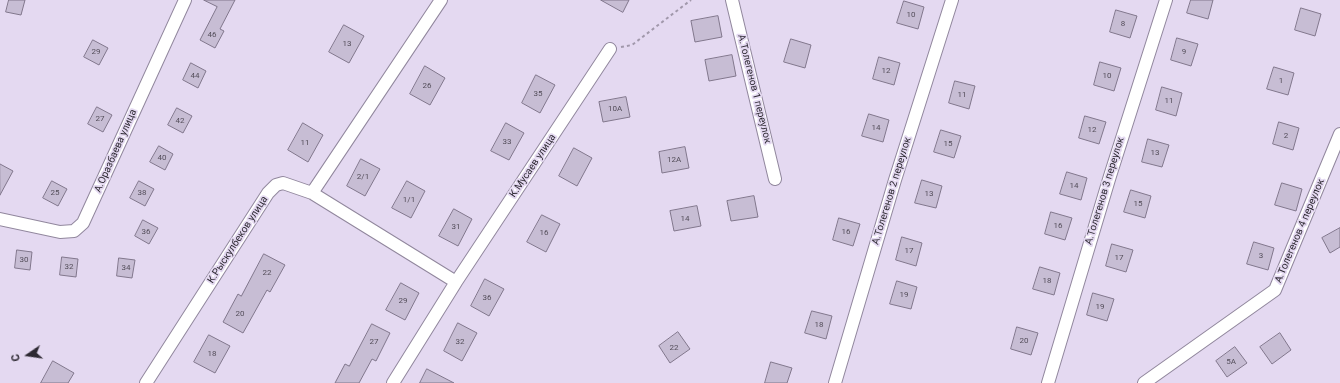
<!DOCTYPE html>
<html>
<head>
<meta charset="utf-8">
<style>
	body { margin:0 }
	#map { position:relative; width:1340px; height:383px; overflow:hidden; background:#e4d9f1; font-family:Roboto,sans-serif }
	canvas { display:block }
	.north { position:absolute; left:8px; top:335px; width:40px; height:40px; -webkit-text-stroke:3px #e4d9f1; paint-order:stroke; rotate:257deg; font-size:11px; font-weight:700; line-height:16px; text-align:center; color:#2d2932 }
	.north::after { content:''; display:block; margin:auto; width:14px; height:18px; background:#2d2932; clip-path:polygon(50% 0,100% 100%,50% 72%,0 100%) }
</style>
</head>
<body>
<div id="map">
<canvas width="1340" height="383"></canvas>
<div class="north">С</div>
</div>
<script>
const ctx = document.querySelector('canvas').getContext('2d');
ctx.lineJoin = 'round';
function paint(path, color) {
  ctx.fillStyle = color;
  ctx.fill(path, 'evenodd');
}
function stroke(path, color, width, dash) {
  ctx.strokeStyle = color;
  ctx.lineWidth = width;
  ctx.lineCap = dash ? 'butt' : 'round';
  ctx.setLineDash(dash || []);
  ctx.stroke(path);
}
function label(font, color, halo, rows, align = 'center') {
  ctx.font = font + ' Roboto,sans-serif';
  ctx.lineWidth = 3.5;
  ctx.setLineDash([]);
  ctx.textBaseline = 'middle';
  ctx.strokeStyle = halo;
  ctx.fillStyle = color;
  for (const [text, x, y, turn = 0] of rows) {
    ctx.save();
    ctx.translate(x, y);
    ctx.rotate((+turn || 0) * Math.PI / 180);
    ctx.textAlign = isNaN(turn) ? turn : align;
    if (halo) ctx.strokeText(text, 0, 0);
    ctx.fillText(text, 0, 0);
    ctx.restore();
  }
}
const building = new Path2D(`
	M9,0H25L21,15L6,12Z
	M204,0H235L220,29L224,31L215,48L200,40L217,7Z
	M601,0H629L623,12Z
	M1191,0H1213L1208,19L1187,13Z
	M904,1L924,7L918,29L897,23Z
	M1301,8L1321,14L1315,36L1295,30Z
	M1116,10L1137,16L1130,38L1110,32Z
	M718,16L722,37L695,42L691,21Z
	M344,25L364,36L349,63L329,52Z
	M1177,38L1198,44L1191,66L1171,60Z
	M791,39L811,45L805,68L784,62Z
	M93,40L108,48L99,65L84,57Z
	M732,55L736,76L709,81L705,60Z
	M879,57L900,63L894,85L873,79Z
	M1100,62L1121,68L1114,91L1094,85Z
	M191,63L206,71L198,88L183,80Z
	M425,66L445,78L430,105L410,94Z
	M1274,67L1294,73L1288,95L1267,89Z
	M536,75L555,85L540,113L522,103Z
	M955,81L975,86L969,109L949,103Z
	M1162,87L1182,93L1176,116L1156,110Z
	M626,97L630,117L603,122L599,102Z
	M97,107L112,115L103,132L88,124Z
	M177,108L192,116L183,133L168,125Z
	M869,114L889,120L883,142L862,136Z
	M1085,116L1106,122L1099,144L1079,138Z
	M1279,122L1299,128L1293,150L1273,144Z
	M303,123L323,135L308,162L288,150Z
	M506,123L524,133L509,160L491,151Z
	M941,130L961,136L954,158L934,152Z
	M1148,139L1169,145L1162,167L1142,162Z
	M159,146L173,154L165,170L150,162Z
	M685,147L689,168L662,173L659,152Z
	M574,148L592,158L577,186L559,176Z
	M361,159L380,169L365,196L347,186Z
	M0,164L13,171L0,195Z
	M1067,172L1087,178L1081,200L1060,194Z
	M922,180L942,186L936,208L915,203Z
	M52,181L67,189L58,206L43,198Z
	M139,181L154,189L145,206L130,198Z
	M407,181L425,191L411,218L392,208Z
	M1282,183L1302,189L1296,211L1275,205Z
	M1131,190L1151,196L1145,218L1124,212Z
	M754,196L758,217L731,221L727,201Z
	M697,206L701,226L674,231L670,211Z
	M454,209L472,219L458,246L439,236Z
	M1051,212L1072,218L1065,240L1045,234Z
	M542,215L560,224L546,252L527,242Z
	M839,218L860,224L853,246L833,240Z
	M143,220L158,228L149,244L135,236Z
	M1340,228V247L1330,253L1322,238Z
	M902,237L922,243L916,266L896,260Z
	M1254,242L1274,248L1268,270L1247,264Z
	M1112,244L1133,250L1126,272L1106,266Z
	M17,250L32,252L30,270L15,268Z
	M264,254L285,265L270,292L267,290L243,333L223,322L238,294L241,296Z
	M62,257L78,259L76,277L60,275Z
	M119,258L135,260L132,278L117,276Z
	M1040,267L1060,273L1054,295L1033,289Z
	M485,279L504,289L489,316L471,306Z
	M897,281L917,287L911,309L890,304Z
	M401,283L419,293L405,320L386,310Z
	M1093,293L1114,299L1107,321L1087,315Z
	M812,311L832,316L826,339L805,333Z
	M458,323L477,333L462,361L444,351Z
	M372,324L390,333L376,361L372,359L359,383H335L345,364L349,366Z
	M1017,327L1038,333L1031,355L1011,349Z
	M678,332L690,349L670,363L659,346Z
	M1280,333L1291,350L1272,364L1260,347Z
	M209,335L230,346L215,373L194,362Z
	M1235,347L1247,363L1227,377L1216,361Z
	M53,361L74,373L68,383H41Z
	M771,362L792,368L787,383H765Z
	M427,369L454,383H420Z`);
paint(building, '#c7bdd4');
stroke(building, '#81778c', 1);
const street = new Path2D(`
	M732,0L775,179
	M312,193L456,282
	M0,219L60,232L74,231L83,223L185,0
	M146,383L268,193L276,185L283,183L312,193L441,0
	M393,383L456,282L610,49
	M835,383L895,180L952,0
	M1048,383L1110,176L1166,0
	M1144,383L1275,290L1340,134`);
stroke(street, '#91879d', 14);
stroke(new Path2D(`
	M621,47L632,45L691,0`), '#a198ab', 2, [3, 3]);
stroke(street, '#fff', 12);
label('8px', '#544e5a', null, [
	["10",911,15],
	["8",1123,24],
	["46",212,35],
	["13",347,44],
	["29",96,52],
	["9",1184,52],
	["12",886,71],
	["44",195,76],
	["10",1107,76],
	["1",1281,81],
	["26",427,86],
	["35",538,94],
	["11",962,95],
	["11",1169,101],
	["10А",615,109],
	["27",100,119],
	["42",180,121],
	["14",876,128],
	["12",1092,130],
	["2",1286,136],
	["33",507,142],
	["11",305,143],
	["15",948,144],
	["13",1155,153],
	["40",162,158],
	["12А",674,160],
	["2/1",363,177],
	["14",1074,186],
	["25",55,193],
	["38",142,193],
	["13",929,194],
	["1/1",409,200],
	["15",1138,204],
	["14",685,219],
	["16",1058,226],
	["31",456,227],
	["36",146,232],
	["16",846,232],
	["16",544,233],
	["17",909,251],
	["3",1261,256],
	["17",1119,258],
	["30",24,260],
	["32",69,267],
	["34",126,268],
	["22",267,273],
	["18",1047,281],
	["19",904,295],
	["36",487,298],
	["29",403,301],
	["19",1100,307],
	["20",240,314],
	["18",819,325],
	["20",1024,341],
	["27",374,342],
	["32",460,342],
	["22",674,348],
	["18",212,354],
	["5А",1231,362]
]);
label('10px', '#2d2932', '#e4d9f1', [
	["А.Толегенов 1 переулок",754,89,76],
	["А.Оразбаева улица",116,151,-66],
	["К.Мусаев улица",533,166,-56],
	["А.Толегенов 2 переулок",892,191,-73],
	["А.Толегенов 3 переулок",1105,191,-73],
	["А.Толегенов 4 переулок",1300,231,-67],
	["К.Рыскулбеков улица",238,240,-57]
]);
</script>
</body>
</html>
